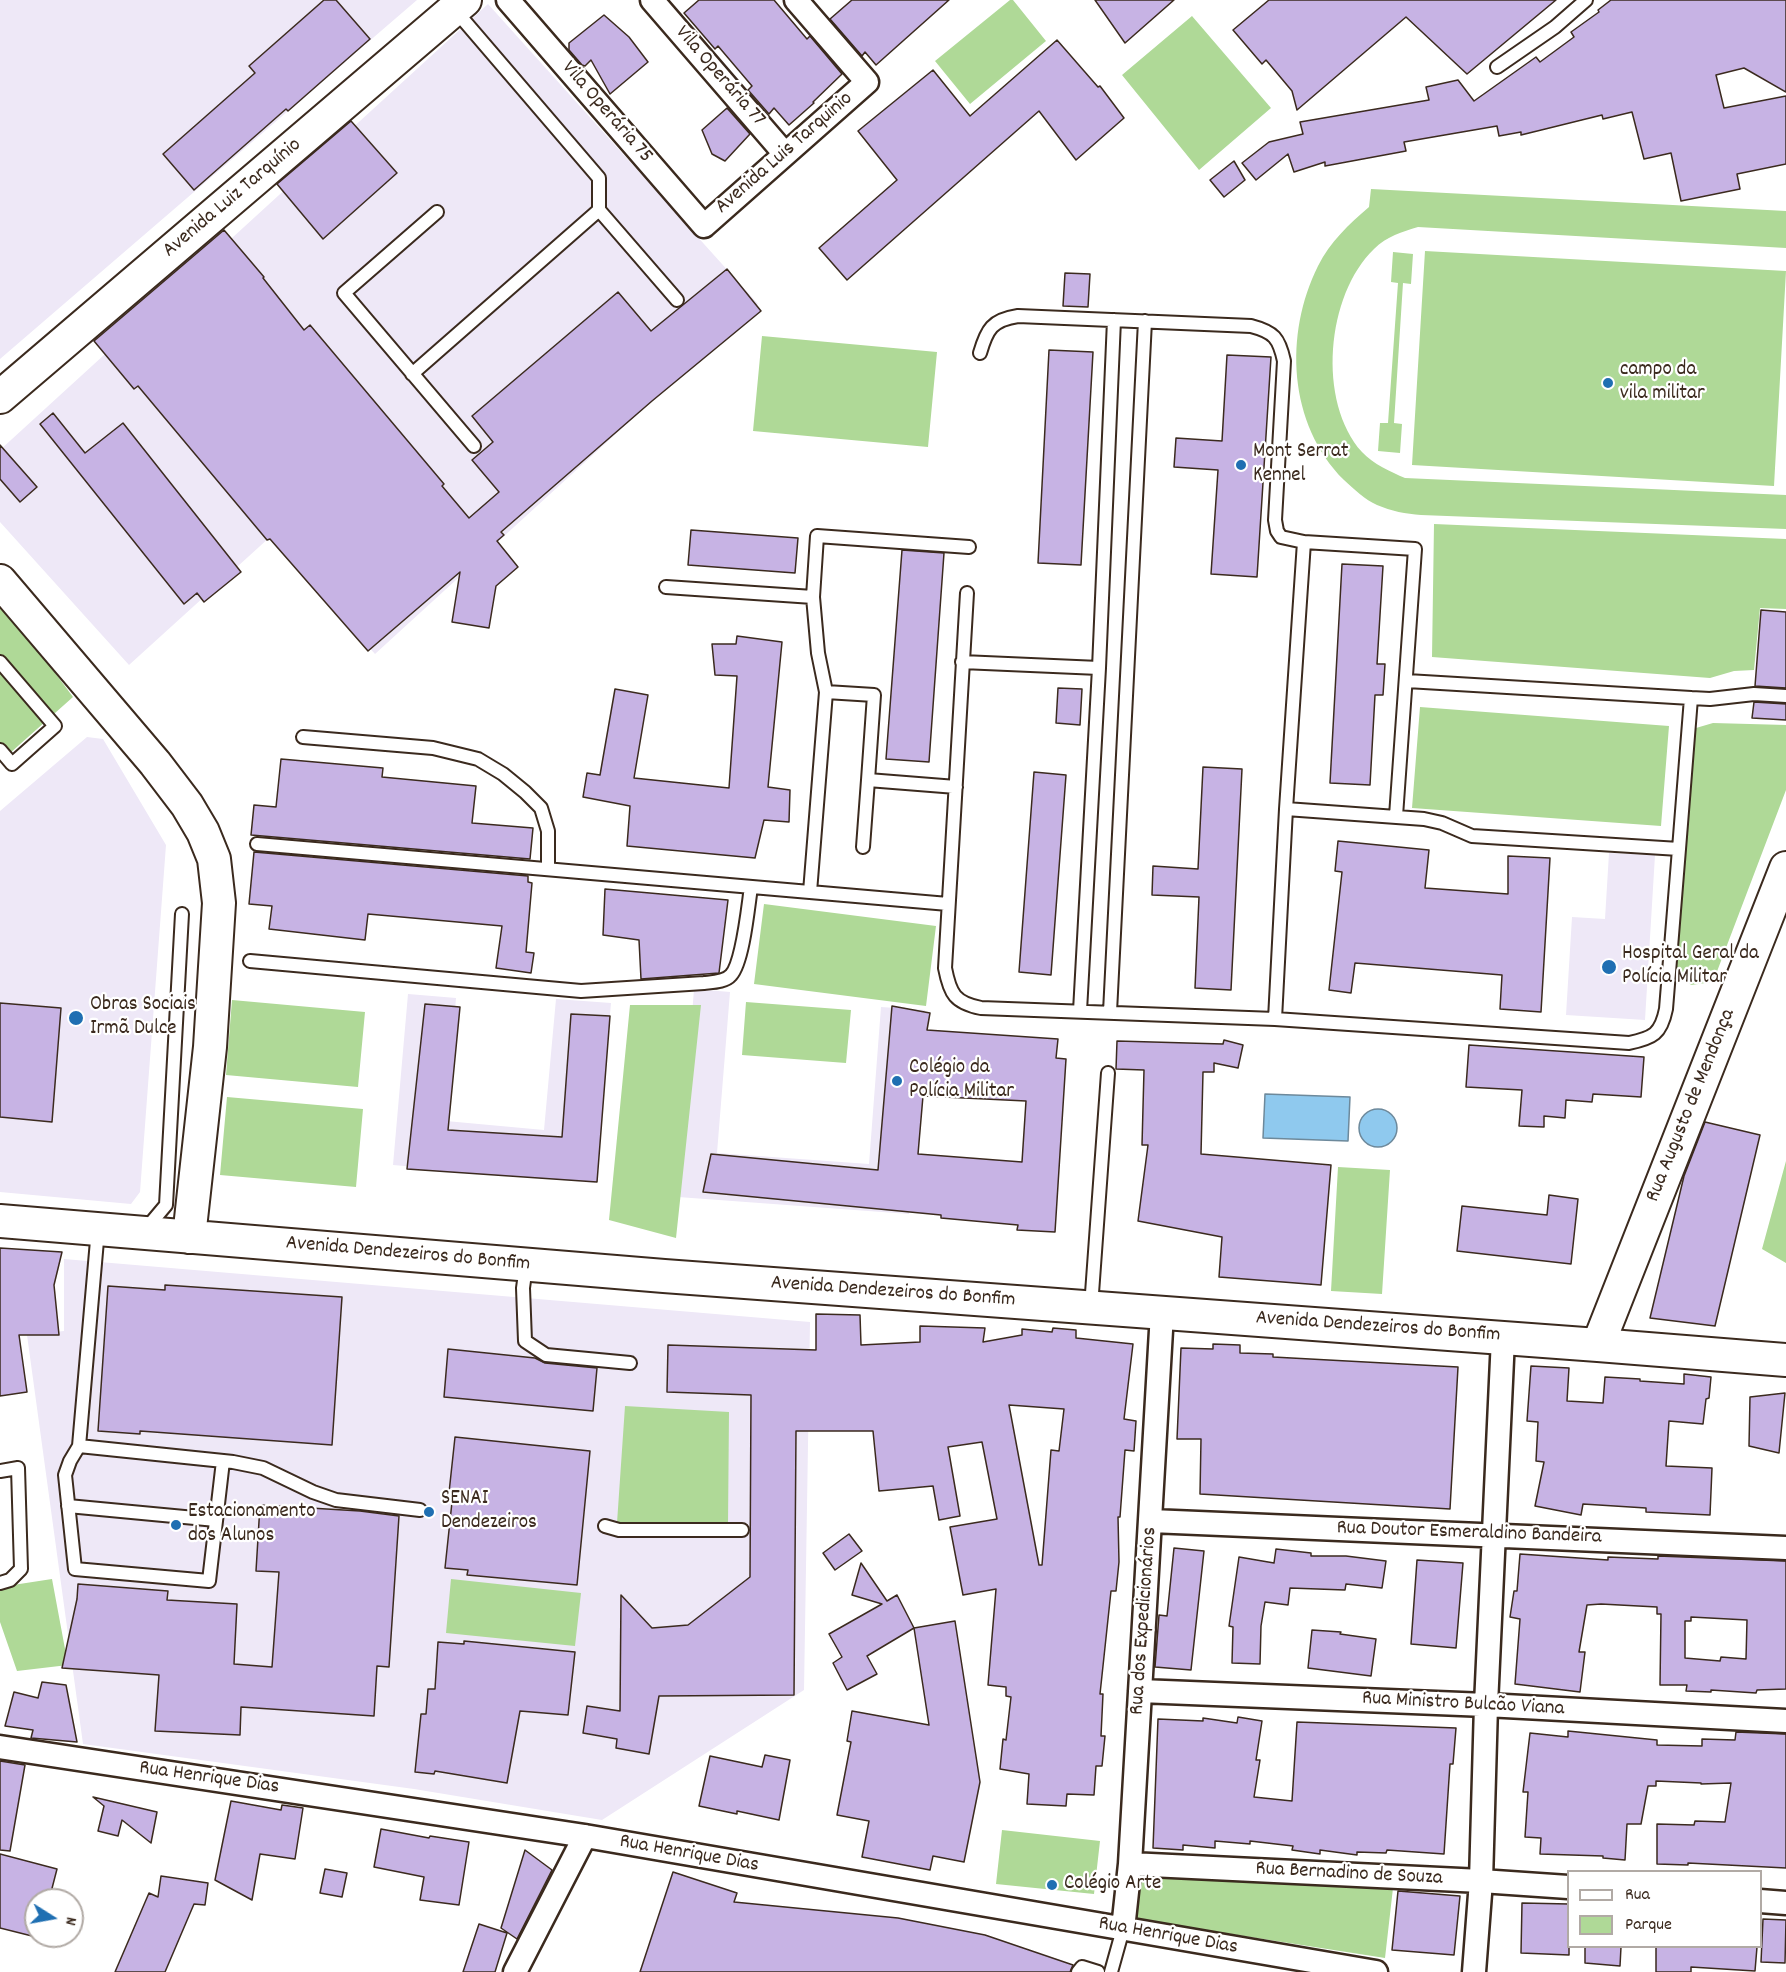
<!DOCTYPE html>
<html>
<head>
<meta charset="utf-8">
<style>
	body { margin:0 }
	#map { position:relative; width:1786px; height:1972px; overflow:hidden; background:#fff; font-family:Dekko,sans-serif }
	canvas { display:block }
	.legend { position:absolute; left:1567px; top:1870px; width:195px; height:78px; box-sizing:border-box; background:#fff; border:2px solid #b1aaa5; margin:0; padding:8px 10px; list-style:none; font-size:18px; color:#3b2a1e }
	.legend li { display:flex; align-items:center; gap:12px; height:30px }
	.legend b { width:30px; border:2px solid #b1aaa5 }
	.north { position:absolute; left:24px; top:1888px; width:60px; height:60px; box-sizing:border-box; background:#fff; border:2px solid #b1aaa5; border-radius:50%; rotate:101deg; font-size:16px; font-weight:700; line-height:24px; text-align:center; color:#3b2a1e }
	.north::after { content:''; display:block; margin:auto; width:21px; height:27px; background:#1f6fb2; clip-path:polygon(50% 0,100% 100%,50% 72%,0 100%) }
</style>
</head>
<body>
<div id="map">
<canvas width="1786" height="1972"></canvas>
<ul class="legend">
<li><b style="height:8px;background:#fff"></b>Rua</li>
<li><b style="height:16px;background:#afd997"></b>Parque</li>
</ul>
<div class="north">N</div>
</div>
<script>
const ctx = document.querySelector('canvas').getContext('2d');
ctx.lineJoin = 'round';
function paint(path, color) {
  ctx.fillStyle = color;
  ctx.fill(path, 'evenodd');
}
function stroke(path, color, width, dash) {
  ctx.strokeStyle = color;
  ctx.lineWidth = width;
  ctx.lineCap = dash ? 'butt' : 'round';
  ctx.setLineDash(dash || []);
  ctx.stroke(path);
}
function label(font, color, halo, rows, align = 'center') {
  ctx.font = font + ' Dekko,sans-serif';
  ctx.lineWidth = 4.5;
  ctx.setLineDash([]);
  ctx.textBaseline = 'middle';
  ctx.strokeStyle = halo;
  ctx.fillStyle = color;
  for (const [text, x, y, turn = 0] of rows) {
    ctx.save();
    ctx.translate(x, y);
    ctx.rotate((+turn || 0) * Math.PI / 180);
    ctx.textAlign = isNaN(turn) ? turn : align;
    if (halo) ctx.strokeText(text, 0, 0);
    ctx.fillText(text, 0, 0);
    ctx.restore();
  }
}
paint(new Path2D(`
	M0,0H417L0,359Z
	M488,4L758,304L375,654L270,537L129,665L0,522V450Z
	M87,737L103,739L166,845L140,1192L131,1204L0,1192V811Z
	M1609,853L1655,855L1645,1020L1566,1015L1572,917L1605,919Z
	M694,989L730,992L717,1153L869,1164L881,1007L925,1010L909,1214L678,1197Z
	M408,994L456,998L446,1121L544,1130L556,999L611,1003L595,1183L393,1165Z
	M64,1259L810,1322L804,1690L602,1820L414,1789L83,1744L27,1335L64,1331Z`), '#eee8f7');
paint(new Path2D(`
	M1010,0H1013L1046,41L970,104L935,61Z
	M1192,16L1271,108L1199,170L1122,75Z
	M1371,189L1786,211V248L1418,227C1402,232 1387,236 1374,249C1326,295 1317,402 1362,452C1373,464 1391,472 1405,478L1786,495V529L1421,515C1406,514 1391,511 1377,505C1365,500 1354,489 1344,480C1288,424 1284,334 1318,266C1330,242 1349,224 1369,207Z
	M1425,251L1786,271L1774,486L1412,465Z
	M1393,252L1413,254L1411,284L1403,283L1394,423L1402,424L1400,453L1378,451L1380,423H1388L1398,283L1391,282Z
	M762,336L937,352L928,447L753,431Z
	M1434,524L1786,539V609L1760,608L1754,670L1734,671L1710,678L1432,657Z
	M0,599L73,697L0,762Z
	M1420,707L1669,726L1661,826L1412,808Z
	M1713,723L1786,725V790L1713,982L1691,985L1675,967L1696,728Z
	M764,904L936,926L926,1006L754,984Z
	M232,1000L365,1012L358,1087L226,1075Z
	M746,1002L851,1010L846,1063L742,1055Z
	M630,1005H701L676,1238L609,1220Z
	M227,1097L363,1109L356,1187L220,1175Z
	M1786,1161V1263L1762,1249Z
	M1338,1167L1390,1170L1382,1294L1331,1291Z
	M625,1406L729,1412L728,1524L617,1523Z
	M52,1579L68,1665L17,1671L0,1622V1587Z
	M451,1579L581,1593L575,1646L446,1633Z
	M1002,1830L1100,1841L1094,1894L996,1884Z
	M1138,1872L1393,1888L1385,1958L1135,1919Z`), '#afd997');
const water = new Path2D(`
	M1265,1094L1350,1097L1348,1141L1263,1138Z
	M1359 1128a19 19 0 1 1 38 0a19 19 0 1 1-38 0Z`);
paint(water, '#8fc9ee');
stroke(water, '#6d899b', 1.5);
const building = new Path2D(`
	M324,0H336L370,39L288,111L286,109L194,190L163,154L255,73L249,66Z
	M699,0H774L807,39L810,36L842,74L813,102L814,103L789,125L774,108L769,114L748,90L752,86L718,46L715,49L684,13Z
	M852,0H949L876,65L865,52L862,56L830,19Z
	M1095,0H1174L1125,43Z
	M1269,0H1556L1467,74L1406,17L1297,110L1292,91L1266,60L1262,64L1233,30Z
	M1611,0H1786V92L1744,68L1716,75L1724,108L1786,96V164L1737,174L1740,189L1681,201L1671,153L1644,159L1632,112L1603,119L1602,115L1521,135V132L1499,136L1497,126L1404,142L1406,151L1325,166V162L1294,172L1288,154L1256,180L1242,163L1269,142L1303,134L1300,122L1429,100L1426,87L1458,80L1474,101L1536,57L1540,62L1574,37L1571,32L1599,12L1598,10Z
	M604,15L629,37L648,62L610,94L591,60L585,66L582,65L569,50V43Z
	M1057,40L1098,87L1100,86L1124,118L1076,160L1039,111L847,280L819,248L897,180L858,131L933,70L970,116Z
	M727,108L750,134L725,161L712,154L702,130Z
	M351,121L397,173L323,239L277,184Z
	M1234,161L1245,180L1224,197L1210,180Z
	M224,230L264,277L263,278L304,330L310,325L444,484L442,486L469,518L499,492L472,460L493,442L472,416L618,292L651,331L727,269L761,311L652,401L501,532L504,535L497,541L518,567L496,586L489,628L452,622L460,572L368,651L270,539L267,540L138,386L134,389L94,341Z
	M1065,273L1090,274L1088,307L1063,306Z
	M1049,350L1093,352L1081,565L1038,563Z
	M1227,355L1271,357L1257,577L1211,574L1218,470L1174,467L1176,438L1222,441Z
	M53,413L85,453L123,423L241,572L204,602L197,593L184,604L40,424Z
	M0,445L37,487L20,502L0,479Z
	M691,530L798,538L795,573L688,565Z
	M902,550L944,553L929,762L886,759Z
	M1342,564L1383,566L1377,664H1385L1383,695H1375L1370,785L1330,783Z
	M1761,610L1786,612V688L1755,686Z
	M737,636L782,642L768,787L790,790L789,822L764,820L755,858L627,846L630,806L583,797L587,773L600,775L615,689L648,695L634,778L729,788L737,676L715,675L712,644H736Z
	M1058,688L1082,689L1080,725L1056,723Z
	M1754,702L1786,704V720L1752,718Z
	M281,759L383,768L382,777L476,786L472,823L533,828L530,859L251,835L254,805L276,807Z
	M1203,767L1242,769L1231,990L1195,988L1199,897L1152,895L1153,866L1198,869Z
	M1034,772L1066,775L1051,975L1019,972Z
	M1338,841L1429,850L1425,888L1508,894V856L1550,858L1541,1012L1500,1009L1502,975L1355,963L1351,993L1329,990L1342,872L1335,871Z
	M254,852L528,876V882L532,883L526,952L534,953L531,973L496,968L502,926L368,914L365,940L269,929L272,906L249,904Z
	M605,889L728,900L719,973L641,979L639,940L603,935Z
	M0,1003L61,1008L52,1122L0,1117Z
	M425,1004L460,1007L448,1130L562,1137L571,1014L610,1016L597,1182L407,1169Z
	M892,1006L930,1013L927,1030L1058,1039L1056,1058L1066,1059L1055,1232L1017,1230L1018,1225L941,1218V1215L703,1192L711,1154L878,1170ZM923,1096L1026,1101L1022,1162L918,1154Z
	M1224,1040L1243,1045L1238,1068L1214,1063V1072H1203L1201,1154L1331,1165L1321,1285L1219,1277L1222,1237L1138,1221L1148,1145H1142L1144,1070L1116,1069L1117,1041L1223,1044Z
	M1469,1045L1644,1057L1641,1097L1593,1094L1592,1102L1566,1100L1565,1118L1544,1116V1127L1519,1126L1522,1090L1466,1087Z
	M1705,1122L1760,1135L1715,1326L1650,1318L1684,1176Z
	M1549,1195L1578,1199L1571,1264L1457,1251L1462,1206L1547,1215Z
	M0,1248L62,1252L54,1285L59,1335H19L27,1392L0,1396Z
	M165,1285L342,1297L332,1445L140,1431V1434L98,1431L108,1286L165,1290Z
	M816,1314L860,1315L861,1345L920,1342V1326L985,1328L983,1342L1022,1335V1329L1052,1332L1053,1328L1076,1330V1338L1133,1344L1124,1419L1136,1421L1134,1451L1125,1450L1120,1517H1118L1119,1562L1116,1591H1111L1100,1694H1103L1101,1736H1105L1102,1766H1096L1094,1795L1067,1794L1066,1806L1027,1804L1029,1774L1000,1769L1003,1739L1006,1740L1011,1697L1006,1696V1687L988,1685L996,1589L963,1595L950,1527L997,1519L982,1442L948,1447L960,1516L939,1520L933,1486L879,1491L873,1431H796L794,1695L659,1696L649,1754L616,1748L617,1739L583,1733L587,1706L620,1711L621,1595L652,1628L688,1625L750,1577L751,1395L667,1392L668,1345L816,1350ZM1009,1405L1064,1409L1059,1451L1051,1450L1042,1565H1039Z
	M1213,1344L1240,1345V1353L1273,1354V1357L1458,1367L1450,1509L1200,1494L1201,1439H1177L1181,1348L1213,1349Z
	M448,1349L535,1358L545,1363L597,1368L593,1411L444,1397Z
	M1531,1366L1569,1368L1567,1401L1603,1403L1605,1377L1640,1379V1381L1684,1384V1374L1711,1377L1709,1398L1706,1399L1703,1424L1669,1421L1666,1466L1712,1468L1710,1515L1646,1512V1508L1583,1504L1581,1515L1535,1506L1544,1462L1536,1461L1538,1422L1527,1421Z
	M1785,1393L1779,1453L1749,1446L1750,1397Z
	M455,1437L590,1451L577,1585L467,1575L468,1570L445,1568L452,1502H448Z
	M260,1505L360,1511L399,1516L389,1667L377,1666L374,1716L241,1707L240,1735L155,1731L159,1675L62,1668L77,1599L78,1584L168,1591L167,1600L237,1604L234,1664L272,1667L279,1572L256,1571Z
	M849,1534L862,1551L835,1570L823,1553Z
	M1174,1548L1204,1551L1191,1670L1155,1667L1159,1615L1167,1616Z
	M1276,1549L1311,1553V1556H1346L1386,1561L1382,1588L1346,1584L1345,1590L1290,1588L1288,1605L1265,1602L1261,1626L1260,1664L1232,1663L1233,1627L1229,1626L1239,1557L1274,1563Z
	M1520,1554L1608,1560V1557L1658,1559V1556L1786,1561V1689L1757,1690L1756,1693L1711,1690V1692L1686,1691L1687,1685H1660L1661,1614H1657V1607L1601,1604L1587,1605L1579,1652H1585L1580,1692L1515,1684L1520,1619L1510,1617L1514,1591H1517ZM1691,1617L1747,1620L1746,1659L1721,1657L1720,1661L1685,1658V1621H1691Z
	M1417,1560L1463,1563L1456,1648L1411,1644Z
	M861,1563L887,1601L897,1595L914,1628L867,1656L877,1674L847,1690L833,1663L842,1657L829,1634L882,1604L852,1595Z
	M955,1621L980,1782L964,1862L933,1856L930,1870L862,1857L869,1821L837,1815L851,1742L847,1741L852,1711L929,1725L914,1628Z
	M1312,1630L1341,1632L1340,1634L1376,1639L1371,1676L1308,1668Z
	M464,1641L575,1652L568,1715L520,1711L507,1783L435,1771L434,1774L415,1772L421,1714H426L428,1689H435L438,1642L464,1644Z
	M42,1682L66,1685L77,1742L31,1738L33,1730L5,1726L14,1692L38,1698Z
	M1238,1717L1262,1721L1256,1760H1260L1254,1797L1292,1801L1297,1722L1456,1728L1453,1764H1450L1444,1854L1387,1850L1386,1853L1357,1852V1855L1320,1850V1854L1292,1850L1293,1846L1250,1841V1844L1215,1841V1848L1183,1845V1850L1153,1848L1158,1719L1203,1721V1718L1237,1723Z
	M1568,1731L1657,1740V1745L1702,1746V1739L1735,1740L1736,1732L1786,1734V1868L1688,1863V1865L1657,1864V1824L1694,1825L1695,1821L1725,1822L1731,1783L1701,1784V1783L1656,1781V1786H1648L1641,1824H1627L1625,1860L1603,1858V1856L1540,1854L1541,1838L1525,1837L1528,1792H1523L1530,1733L1568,1737Z
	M765,1755L790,1760L779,1820L737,1811V1814L699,1806L710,1756L762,1767Z
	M0,1761L25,1765L10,1851L0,1850Z
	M93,1797L157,1812L151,1843L122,1820L118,1836L98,1831L104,1806Z
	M231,1801L281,1810L282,1805L303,1808L295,1859L260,1854L252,1900L215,1880Z
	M381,1829L429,1838L430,1836L469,1842L459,1905L420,1900L424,1877L374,1867Z
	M525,1850L552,1870L517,1939L501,1928Z
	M0,1854L57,1869L49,1900H36V1937L0,1928Z
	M325,1869L347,1873L342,1897L320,1893Z
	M673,1872L737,1893L734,1902L898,1918L985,1935L1073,1965L1070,1972H640Z
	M161,1876L208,1883L205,1905L194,1904L165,1972H115L149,1893L158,1897Z
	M1398,1891L1460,1896L1454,1955L1392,1950Z
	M1522,1903L1569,1904V1955L1521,1953Z
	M1763,1919L1786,1920L1785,1963L1761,1962Z
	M479,1924L507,1933L495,1972H463Z
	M1585,1947H1621L1620,1966L1585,1963Z
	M1656,1947H1757L1755,1971L1691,1967V1972H1656Z`);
paint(building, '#c7b3e4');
stroke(building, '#3b2a1e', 1.5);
const lane = new Path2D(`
	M455,10L599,178V210L677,300
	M1497,67L1555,27L1586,0
	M437,212L344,293L474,446
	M980,353C987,329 992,320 1018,316L1251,326C1274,332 1279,338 1284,361L1275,520L1277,531L1281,537L1304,542L1415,549L1396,816
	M412,374L599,210
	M666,587L813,597
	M967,593L945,968C950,994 955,1003 981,1008L1275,1019L1629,1043C1653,1038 1661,1034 1666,1009L1679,849L1472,836L1442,823L1424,819L1286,809L1304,542
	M0,662L55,726L12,764L0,750
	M962,662L1099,668
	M1407,681L1691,698L1710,699L1754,694L1786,696
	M826,692L874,695L868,780L956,787
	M303,737L433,748L478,759L503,774L525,792L541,808L548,831V869
	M257,844L948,904
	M863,847L868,780
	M1679,849L1691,698
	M810,892L826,692L818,653L813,597L817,536L969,547
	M250,961L581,991L704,983C713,982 725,982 731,975C743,962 748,907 751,887
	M1080,1011L1099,668L1114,320
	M1110,1012L1145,321
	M1275,1019L1286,809
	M98,1229L79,1446L233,1462L263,1468L313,1492L336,1500L420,1510
	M145,1230L166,1205L182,914
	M526,1266L523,1288L525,1341L546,1355L630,1363
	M1091,1307L1108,1073
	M79,1446L70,1461L65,1475L75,1569L209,1581L223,1461
	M0,1471L18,1468L21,1569L10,1580L0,1583
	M68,1506L216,1520
	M605,1526L619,1530H742
	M1078,1972L1082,1967L1098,1972
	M1111,1972L1123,1929`);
const street = new Path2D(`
	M508,0L704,226L867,82L796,0
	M652,0L785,154
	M1151,1521L1786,1548
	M1140,1691L1486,1705L1786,1721
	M0,1747L585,1836L1376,1972
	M1130,1864L1481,1881L1568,1887
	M1760,1901L1786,1903
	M1123,1929L1130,1864L1162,1313
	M515,1972L585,1836
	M1474,1972L1481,1881L1486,1705L1503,1338`);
const secondary = new Path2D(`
	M0,397L465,0
	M0,581L155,763L187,805L203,832L214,859L219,903L210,1047L189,1237
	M0,1221L664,1276L1598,1345L1786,1360
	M1598,1345L1786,868`);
stroke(lane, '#3b2a1e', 16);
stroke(street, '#3b2a1e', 27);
stroke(secondary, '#3b2a1e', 36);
stroke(lane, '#fff', 12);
stroke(street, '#fff', 22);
stroke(secondary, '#fff', 32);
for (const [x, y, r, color] of [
	[1608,383,6,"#1f6fb2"],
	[1241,465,6,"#1f6fb2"],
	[1609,967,8,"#1f6fb2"],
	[76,1018,8,"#1f6fb2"],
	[897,1081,6,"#1f6fb2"],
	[429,1512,6,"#1f6fb2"],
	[176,1525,6,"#1f6fb2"],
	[1052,1885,6,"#1f6fb2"]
]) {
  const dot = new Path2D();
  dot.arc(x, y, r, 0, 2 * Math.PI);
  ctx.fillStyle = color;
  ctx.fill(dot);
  stroke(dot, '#fff', 2);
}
label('21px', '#3b2a1e', '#fff', [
	["Vila Operária 77",719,77,49],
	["Vila Operária 75",606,113,49],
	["Avenida Luis Tarquinio",785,154,-41],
	["Avenida Luiz Tarquínio",233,199,-40],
	["Rua Augusto de Mendonça",1692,1106,-68],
	["Avenida Dendezeiros do Bonfim",408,1255,5],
	["Avenida Dendezeiros do Bonfim",893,1293,4],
	["Avenida Dendezeiros do Bonfim",1378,1328,4],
	["Rua Doutor Esmeraldino Bandeira",1469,1534,2],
	["Rua dos Expedicionários",1145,1621,-86],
	["Rua Ministro Bulcão Viana",1463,1705,3],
	["Rua Henrique Dias",209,1779,8],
	["Rua Henrique Dias",689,1855,10],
	["Rua Bernadino de Souza",1349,1875,3],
	["Rua Henrique Dias",1168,1937,10]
]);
label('21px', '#3b2a1e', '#fff', [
	["campo da",1620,371],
	["vila militar",1620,395],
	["Mont Serrat",1253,453],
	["Kennel",1253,477],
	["Hospital Geral da",1622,955],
	["Polícia Militar",1622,979],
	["Obras Sociais",90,1006],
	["Irmã Dulce",90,1030],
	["Colégio da",909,1069],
	["Polícia Militar",909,1093],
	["SENAI",441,1500],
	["Dendezeiros",441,1524],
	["Estacionamento",188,1513],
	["dos Alunos",188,1537],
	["Colégio Arte",1064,1885]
], 'left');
</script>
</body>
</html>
